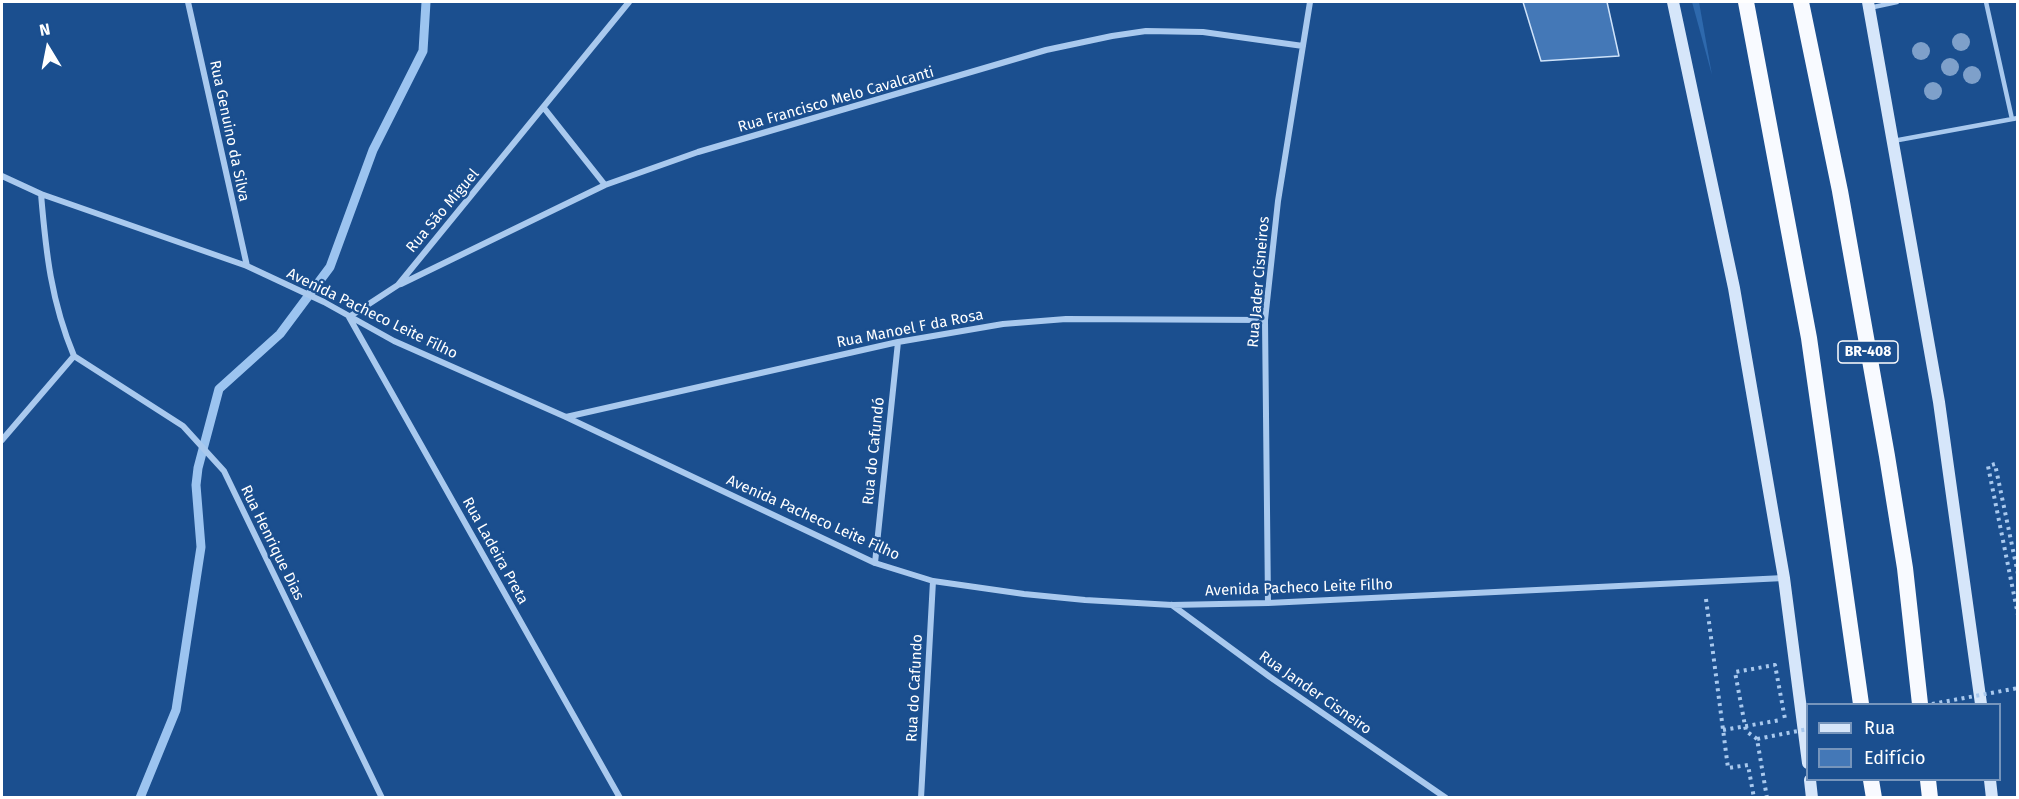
<!DOCTYPE html>
<html>
<head>
<meta charset="utf-8">
<style>
	body { margin:0 }
	#map { position:relative; width:2019px; height:799px; overflow:hidden; background:#1b4f8f; font-family:"Fira Sans",sans-serif }
	canvas { display:block }
	.frame { position:absolute; inset:0; border:3px solid #fff; pointer-events:none }
	.legend { position:absolute; left:1806px; top:703px; width:195px; height:78px; box-sizing:border-box; background:#1b4f8f; border:2px solid #7695bc; margin:0; padding:8px 10px; list-style:none; font-size:18px; color:#fff }
	.legend li { display:flex; align-items:center; gap:12px; height:30px }
	.legend b { width:30px; border:2px solid #7695bc }
	.north { position:absolute; left:18px; top:18px; width:60px; height:60px; -webkit-text-stroke:4px #1b4f8f; paint-order:stroke; rotate:350deg; font-size:16px; font-weight:700; line-height:24px; text-align:center; color:#fff }
	.north::after { content:''; display:block; margin:auto; width:21px; height:27px; background:#fff; clip-path:polygon(50% 0,100% 100%,50% 72%,0 100%) }
</style>
</head>
<body>
<div id="map">
<canvas width="2019" height="799"></canvas>
<div class="frame"></div>
<ul class="legend">
<li><b style="height:8px;background:#d6e6fa"></b>Rua</li>
<li><b style="height:16px;background:#4478b7"></b>Edifício</li>
</ul>
<div class="north">N</div>
</div>
<script>
const ctx = document.querySelector('canvas').getContext('2d');
ctx.lineJoin = 'round';
function paint(path, color) {
  ctx.fillStyle = color;
  ctx.fill(path, 'evenodd');
}
function stroke(path, color, width, dash) {
  ctx.strokeStyle = color;
  ctx.lineWidth = width;
  ctx.lineCap = dash ? 'butt' : 'round';
  ctx.setLineDash(dash || []);
  ctx.stroke(path);
}
function label(font, color, halo, rows, align = 'center') {
  ctx.font = font + ' "Fira Sans",sans-serif';
  ctx.lineWidth = 5;
  ctx.setLineDash([]);
  ctx.textBaseline = 'middle';
  ctx.strokeStyle = halo;
  ctx.fillStyle = color;
  for (const [text, x, y, turn = 0] of rows) {
    ctx.save();
    ctx.translate(x, y);
    ctx.rotate((+turn || 0) * Math.PI / 180);
    ctx.textAlign = isNaN(turn) ? turn : align;
    if (halo) ctx.strokeText(text, 0, 0);
    ctx.fillText(text, 0, 0);
    ctx.restore();
  }
}
paint(new Path2D(`
	M1692,2H1699L1712,75Z`), '#2e69ad');
stroke(new Path2D(`
	M140,798L176,710L201,547L196,485L198,468L219,389L280,334L330,267L373,150L423,51L426,2`), '#9cc4f0', 9);
const building = new Path2D(`
	M1523,2H1607L1619,56L1541,61Z`);
paint(building, '#4478b7');
stroke(building, '#cfe3fa', 1.5);
stroke(new Path2D(`
	M2018,574L1995,464L1988,466L2018,615
	M1706,599L1728,768L1748,765L1754,798
	M1723,730L1781,720`), '#a9c9ee', 4, [3, 4.5]);
stroke(new Path2D(`
	M1986,2L2012,119
	M1869,8L1897,2
	M1893,141L2018,118`), '#a9c9ee', 4.5);
stroke(new Path2D(`
	M188,2L247,266
	M544,108L605,185
	M2,176L41,194L247,266L324,302L394,341L566,417L875,563L933,581L1024,594L1085,600L1172,605L1268,603L1784,578
	M401,284L605,185L698,152L1046,50L1112,36L1146,31L1203,32L1303,46
	M74,356L183,426L224,471L382,798
	M566,417L898,342L1003,324L1066,319L1265,320
	M2,440L74,356C51,301 46,253 41,194
	M875,563L898,342
	M1268,603L1265,320L1278,201L1310,2
	M1172,605L1270,677L1446,798
	M620,798L349,317L398,285L629,2
	M921,798L933,581`), '#a9c9ee', 6);
stroke(new Path2D(`
	M1673,2L1734,288L1784,578L1808,763
	M1868,2L1939,402L1981,704
	M1810,780L1812,798
	M1990,780L1992,798`), '#d6e6fa', 12);
stroke(new Path2D(`
	M1746,2L1809,338L1861,704
	M1801,2L1840,191L1887,456L1905,568L1920,704
	M1871,780L1874,798
	M1928,780L1930,798`), '#f8faff', 16);
stroke(new Path2D(`
	M1932,704L2018,688
	M1757,739L1746,731L1735,672L1775,665L1785,719
	M1767,798L1757,739L1808,729`), '#a9c9ee', 4, [3, 4.5]);
ctx.fillStyle = '#7ea0ca';
for (const [x, y] of [
	[1961,42],
	[1921,51],
	[1950,67],
	[1972,75],
	[1933,91]
]) {
  ctx.beginPath();
  ctx.arc(x, y, 9, 0, 2 * Math.PI);
  ctx.fill();
}
for (const [x, y, w] of [
	[1868,352,60]
]) {
  const box = new Path2D();
  box.roundRect(x - w / 2, y - 11, w, 22, 4.5);
  ctx.fillStyle = '#1b4f8f';
  ctx.fill(box);
  stroke(box, '#fff', 1.5);
}
label('bold 14px', '#fff', null, [
	["BR-408",1868,352]
]);
label('15px', '#fff', '#1b4f8f', [
	["Rua Francisco Melo Cavalcanti",836,100,-16],
	["Rua Genuino da Silva",229,131,78],
	["Rua São Miguel",443,211,-50],
	["Rua Jader Cisneiros",1259,282,-85],
	["Avenida Pacheco Leite Filho",372,314,26],
	["Rua Manoel F da Rosa",910,329,-11],
	["Rua do Cafundó",874,451,-84],
	["Avenida Pacheco Leite Filho",813,518,24],
	["Rua Henrique Dias",272,543,64],
	["Rua Ladeira Preta",495,551,61],
	["Avenida Pacheco Leite Filho",1299,588,-2],
	["Rua do Cafundo",915,688,-87],
	["Rua Jander Cisneiro",1315,693,35]
]);
</script>
</body>
</html>
